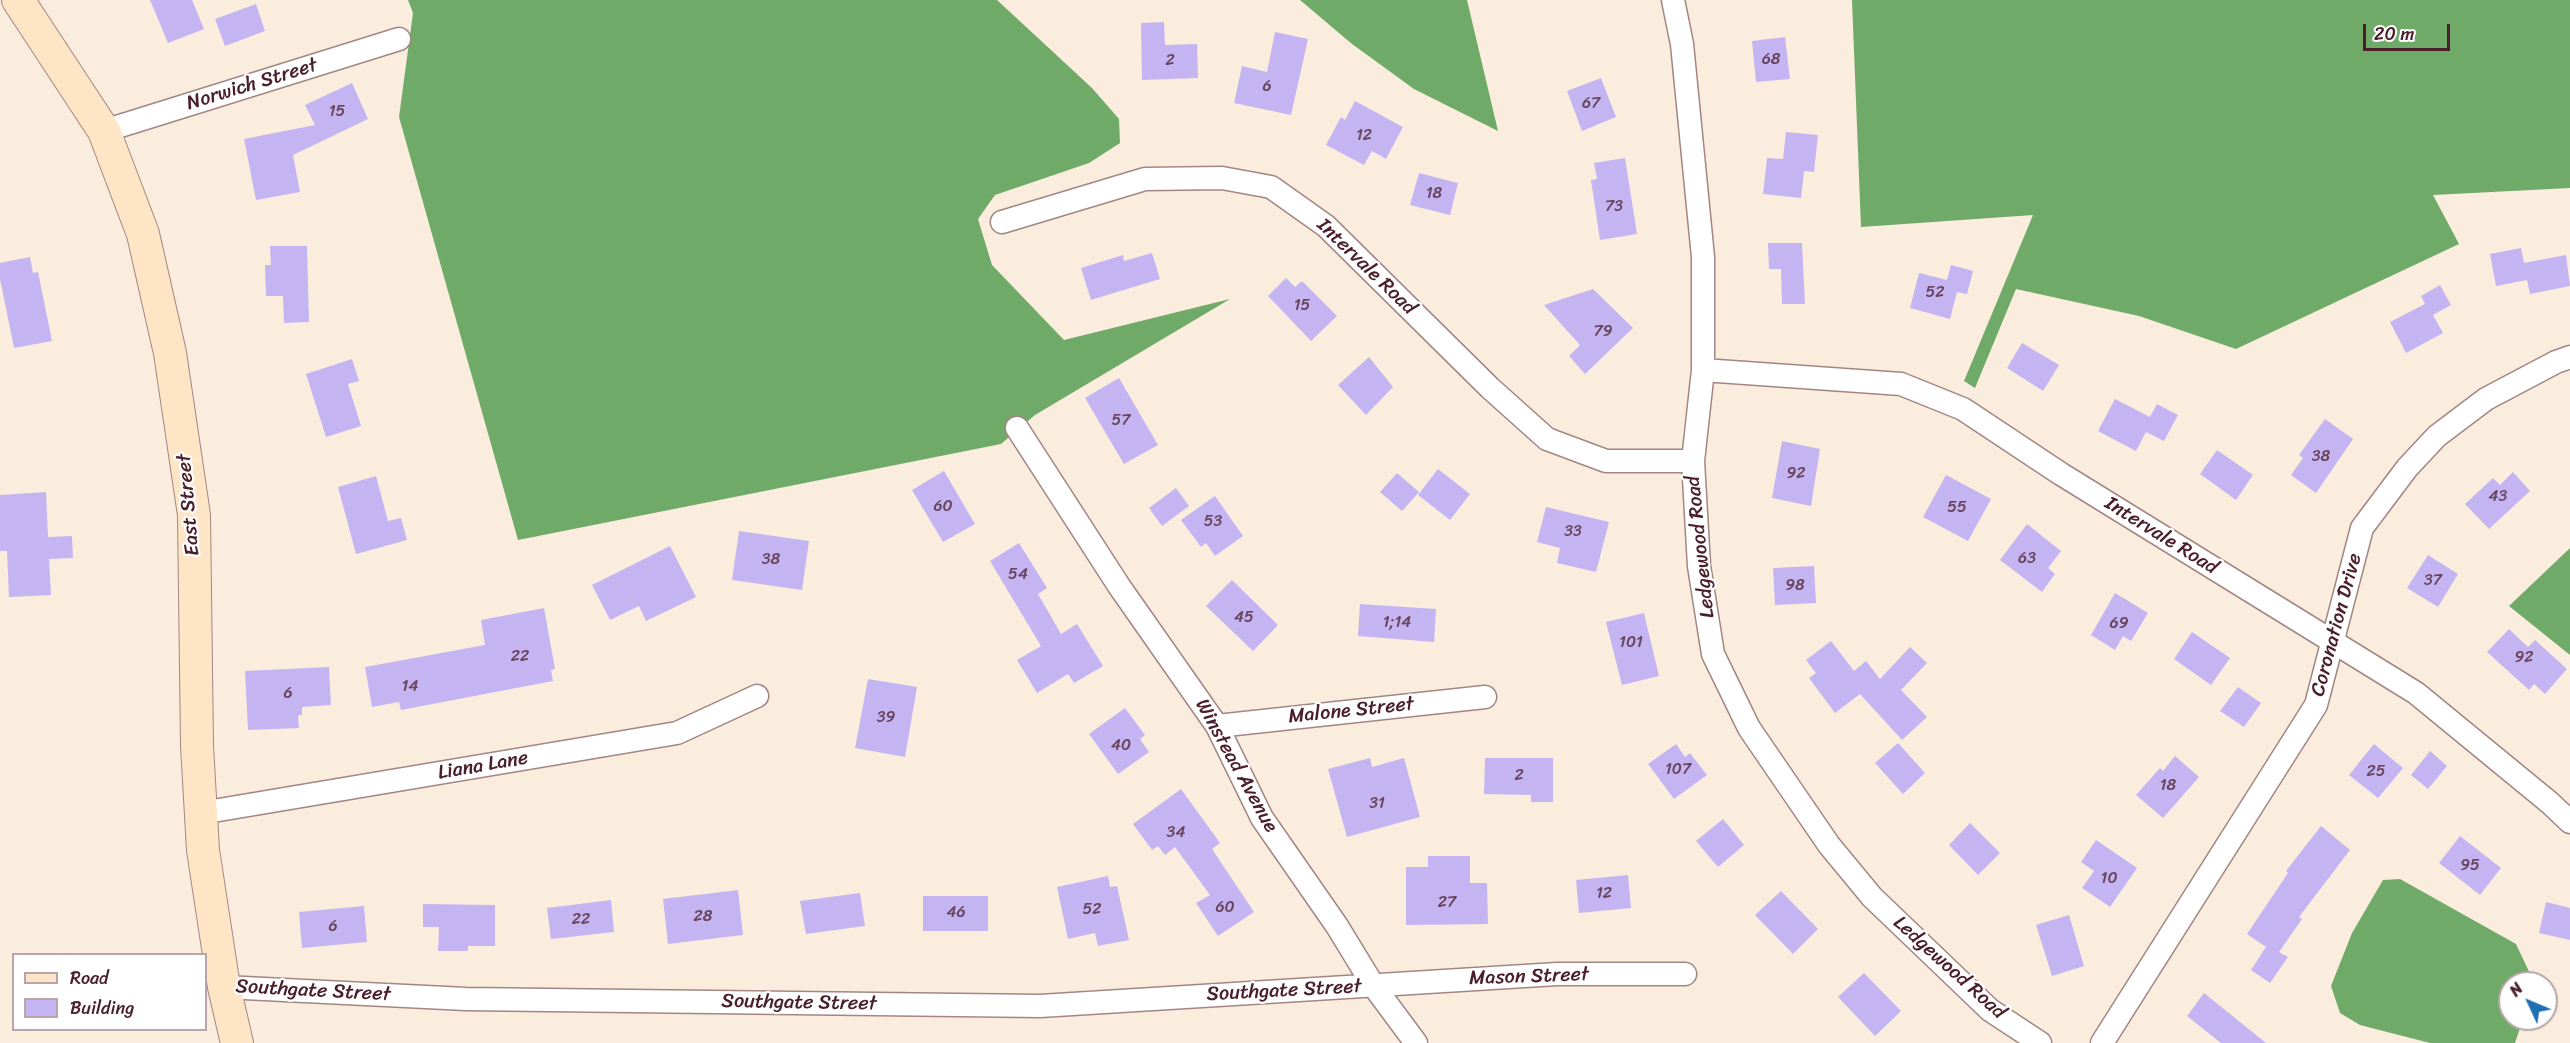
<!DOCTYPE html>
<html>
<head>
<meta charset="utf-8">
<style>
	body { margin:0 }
	#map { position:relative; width:2570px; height:1043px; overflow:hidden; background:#faedde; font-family:Sriracha,sans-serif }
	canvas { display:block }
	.legend { position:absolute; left:12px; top:953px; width:195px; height:78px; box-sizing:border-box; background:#fff; border:2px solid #b7a5aa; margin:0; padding:8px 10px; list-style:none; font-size:18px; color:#4a1f2b }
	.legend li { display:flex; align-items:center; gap:12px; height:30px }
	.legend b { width:30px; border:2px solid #b7a5aa }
	.north { position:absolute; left:2498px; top:971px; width:60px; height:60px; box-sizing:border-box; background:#fff; border:2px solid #b7a5aa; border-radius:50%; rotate:314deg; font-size:16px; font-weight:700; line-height:24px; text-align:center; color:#4a1f2b }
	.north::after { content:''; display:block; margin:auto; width:21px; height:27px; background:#1f6fb2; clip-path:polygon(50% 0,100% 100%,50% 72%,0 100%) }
	.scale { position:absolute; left:2363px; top:24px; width:87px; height:27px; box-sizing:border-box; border:3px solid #4a1f2b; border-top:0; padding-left:8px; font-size:18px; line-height:21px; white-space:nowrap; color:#4a1f2b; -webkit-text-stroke:4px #fff; paint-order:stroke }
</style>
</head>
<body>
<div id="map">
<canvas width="2570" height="1043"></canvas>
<ul class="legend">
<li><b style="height:8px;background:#fde5c5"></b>Road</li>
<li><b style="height:16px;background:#c4b5f2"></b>Building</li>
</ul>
<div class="north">N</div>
<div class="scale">20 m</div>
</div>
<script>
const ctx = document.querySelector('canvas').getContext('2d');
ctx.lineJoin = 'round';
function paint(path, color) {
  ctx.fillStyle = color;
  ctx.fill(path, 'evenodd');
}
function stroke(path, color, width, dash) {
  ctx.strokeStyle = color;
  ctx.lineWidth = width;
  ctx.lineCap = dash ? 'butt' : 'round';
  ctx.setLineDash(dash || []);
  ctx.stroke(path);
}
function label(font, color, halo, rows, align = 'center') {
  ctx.font = font + ' Sriracha,sans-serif';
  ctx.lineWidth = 4.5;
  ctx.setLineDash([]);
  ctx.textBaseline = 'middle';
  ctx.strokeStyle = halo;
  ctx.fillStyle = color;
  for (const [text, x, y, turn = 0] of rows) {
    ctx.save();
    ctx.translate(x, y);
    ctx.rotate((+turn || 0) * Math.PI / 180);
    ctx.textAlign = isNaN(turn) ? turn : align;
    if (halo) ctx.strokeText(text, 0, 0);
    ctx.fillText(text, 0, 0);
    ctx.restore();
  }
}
paint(new Path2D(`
	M408,0H997L1092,88L1119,119L1120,143L1089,163L995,195L978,219L992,265L1064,340L1230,299L1035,415L1001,444L518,540L399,117L413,13Z
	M1300,0H1467L1498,131L1414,89L1352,44Z
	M1852,0H2570V188L2433,195L2459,244L2236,349L2139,316L2016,289L1975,388L1964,381L2033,215L1861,227Z
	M2570,548V655L2509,606Z
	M2400,879L2516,944L2534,982L2510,983V1019H2523L2515,1043H2430L2360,1025L2340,1013L2331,986L2352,933L2383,880Z`), '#6faa68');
paint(new Path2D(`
	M150,0H192L204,29L168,43Z
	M256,4L265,31L225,46L215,19Z
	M1164,22L1165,45L1197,44L1198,78L1142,80L1141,23Z
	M1275,32L1308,39L1291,115L1234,103L1242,66L1267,72Z
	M1785,37L1790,79L1756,82L1752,41Z
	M1601,78L1616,117L1582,131L1567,91Z
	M352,83L368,119L293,155L300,192L256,200L244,139L315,125L305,105Z
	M1355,101L1403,127L1386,159L1372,151L1364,165L1326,145L1341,117L1345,120Z
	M1786,132L1818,135L1814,172L1804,171L1801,198L1763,194L1767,158L1783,159Z
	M1625,158L1637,234L1600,240L1591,180L1597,179L1594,163Z
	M1419,173L1458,183L1450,215L1410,205Z
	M1768,243H1802L1805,304H1782L1781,269H1769Z
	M270,246H307L309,322L284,323L283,296H266L265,265H271Z
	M2521,248L2526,273L2524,263L2566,255L2570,286L2530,294L2527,280L2496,286L2490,254Z
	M1152,253L1160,279L1091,300L1081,268L1123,255L1124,261Z
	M30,257L33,273L38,272L52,341L14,348L0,279V263Z
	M1951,265L1973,271L1967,294L1957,292L1950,319L1910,308L1919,273L1947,280Z
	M1286,278L1295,287L1302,281L1337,316L1311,341L1268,296Z
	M2440,285L2451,305L2433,315L2443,333L2406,353L2390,322L2425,304L2421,296Z
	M1593,289L1633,328L1585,374L1569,356L1580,345L1544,305Z
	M2022,343L2059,365L2043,391L2007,368Z
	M1369,357L1393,387L1366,415L1338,385Z
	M352,359L359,381L348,384L361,426L326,437L306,374Z
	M1119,378L1158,445L1124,464L1085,398Z
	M2115,399L2150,417L2157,404L2178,415L2164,441L2146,432L2136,451L2098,431Z
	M2325,419L2353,439L2316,493L2291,475L2303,458L2299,455Z
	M1782,441L1820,449L1811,506L1772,498Z
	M2217,450L2253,475L2236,500L2200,474Z
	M1438,469L1470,494L1450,520L1418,495Z
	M944,471L975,524L943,542L912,490Z
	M2513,472L2530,491L2489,529L2465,504L2493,478L2500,485Z
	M1397,473L1419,492L1402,511L1380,492Z
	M1946,475L1991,499L1968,541L1923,517Z
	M376,476L388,521L401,518L407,540L356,554L338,487Z
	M1176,488L1189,506L1162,526L1149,508Z
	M46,492L48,537L72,536L73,558L49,559L51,595L9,597L7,551H0V495Z
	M1215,496L1243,536L1215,556L1206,543L1201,547L1181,520Z
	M1546,507L1609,522L1596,572L1557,563L1560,548L1537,542Z
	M2027,524L2061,551L2048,568L2055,574L2042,592L2000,560Z
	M739,531L809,541L802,590L732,580Z
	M1019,543L1047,588L1038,594L1061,634L1077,624L1103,666L1074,683L1068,674L1037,693L1017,660L1041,646L990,561Z
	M670,546L696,597L646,621L639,606L610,620L592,585Z
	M2428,555L2458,574L2438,607L2407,588Z
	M1814,566L1816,603L1775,605L1773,568Z
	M1232,580L1278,625L1253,651L1206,606Z
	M2115,593L2148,613L2131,641L2123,636L2115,650L2091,635Z
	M1360,604L1436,609L1434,642L1358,636Z
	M544,608L555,669L551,670L553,681L401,710L399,702L372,707L365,667L485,645L481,620Z
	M1644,613L1659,676L1622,685L1606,622Z
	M2509,629L2528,647L2535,640L2567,669L2545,694L2534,684L2529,690L2487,652Z
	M2192,632L2230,658L2211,685L2174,659Z
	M1831,641L1854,671L1866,661L1880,679L1910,647L1927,663L1901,690L1927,717L1902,740L1860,694L1835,713L1809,678L1816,673L1806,660Z
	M329,667L331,705L302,707V715H298L299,728L248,730L245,671Z
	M868,679L917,687L905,757L855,748Z
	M2238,687L2261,703L2244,727L2220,711Z
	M1125,708L1145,735L1140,739L1149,752L1118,774L1089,734Z
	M1898,743L1925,773L1903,794L1875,763Z
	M1676,744L1685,757L1690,753L1707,775L1674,799L1648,764Z
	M2374,744L2403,768L2378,798L2349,775Z
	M2430,751L2447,766L2428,789L2411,775Z
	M2175,756L2199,777L2163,818L2136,795L2160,768L2163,771Z
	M1370,758L1372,767L1404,758L1420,817L1347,837L1328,769Z
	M1485,758H1553V802H1531V795L1484,794Z
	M1181,789L1220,843L1212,849L1254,912L1218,936L1196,903L1210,895L1175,847L1165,855L1158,846L1152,850L1133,824Z
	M1723,819L1744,845L1718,867L1696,841Z
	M1970,823L2000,853L1978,875L1949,845Z
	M2321,826L2350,850L2299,917L2302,919L2279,952L2288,957L2270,983L2251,970L2266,947L2247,934L2288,873L2286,871Z
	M2460,836L2501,868L2480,895L2439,863Z
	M2096,840L2137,868L2110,907L2082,888L2094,871L2081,862Z
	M1428,856H1470V883H1487L1488,924L1406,925V867H1428Z
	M1628,875L1631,908L1579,913L1576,880Z
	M1108,876L1110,887L1117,886L1129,940L1098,946L1095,933L1068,939L1057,887Z
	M738,890L743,935L668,944L663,899Z
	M1781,891L1818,929L1793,954L1755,915Z
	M860,893L865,926L806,934L800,901Z
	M923,896H988V931H923Z
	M611,900L614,932L551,939L547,908Z
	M2546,902L2570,908V940L2539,933Z
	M423,904L495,905V946H468V951H438L439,927H423Z
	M364,906L367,942L302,948L299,912Z
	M2069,915L2084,966L2052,976L2036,925Z
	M1864,973L1901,1011L1875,1036L1838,997Z
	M2204,993L2266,1043H2221L2187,1016Z`), '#c4b5f2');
const street = new Path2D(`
	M1673,0L1682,44L1703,257V370L1693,461L1699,566L1713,654L1749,728L1829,845L1872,897L1990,1010L2040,1043
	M104,131L399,39
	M1002,222L1145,179L1222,178L1271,187L1326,226L1490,388L1547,439L1606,461H1693
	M1703,370L1901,384L1963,409L2061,474L2416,693L2550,803L2570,822
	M1017,428L1119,586L1217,726L1262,818L1337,926L1373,985L1416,1043
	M1217,726L1485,697
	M201,813L677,733L757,696
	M224,987L466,999L1040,1006L1557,974H1685
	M2102,1043L2316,705L2362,528L2407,468L2437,436L2486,399L2556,362L2570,357`);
const secondary = new Path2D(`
	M18,0L104,131L143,234L170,353L194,515L197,746L203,850L224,987L237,1043`);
stroke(street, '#a28684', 25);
stroke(secondary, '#a28684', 34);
stroke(street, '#fff', 22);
stroke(secondary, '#fde5c5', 32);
label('16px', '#68445d', null, [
	["68",1771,60],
	["2",1170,61],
	["6",1267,87],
	["67",1591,104],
	["15",337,112],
	["12",1364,136],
	["18",1434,194],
	["73",1614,207],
	["52",1935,293],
	["15",1302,306],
	["79",1603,332],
	["57",1121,421],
	["38",2321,457],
	["92",1796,474],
	["43",2498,497],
	["60",943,507],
	["55",1957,508],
	["53",1213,522],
	["33",1573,532],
	["63",2027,559],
	["38",771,560],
	["54",1018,575],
	["37",2433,581],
	["98",1795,586],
	["45",1244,618],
	["1;14",1397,623],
	["69",2119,624],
	["101",1631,643],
	["22",520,657],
	["92",2524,658],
	["14",410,687],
	["6",288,694],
	["39",886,718],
	["40",1121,746],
	["107",1678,770],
	["25",2376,772],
	["2",1519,776],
	["18",2168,786],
	["31",1377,804],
	["34",1176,833],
	["95",2470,866],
	["10",2109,879],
	["12",1604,894],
	["27",1447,903],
	["60",1225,908],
	["52",1092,910],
	["46",956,913],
	["28",703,917],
	["22",581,920],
	["6",333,927]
]);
label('20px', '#4a1f2b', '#fff', [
	["Norwich Street",252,85,-17],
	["Intervale Road",1366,267,44],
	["East Street",189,505,-95],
	["Intervale Road",2161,536,32],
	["Ledgewood Road",1701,547,-96],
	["Coronation Drive",2337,625,-75],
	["Malone Street",1351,711,-6],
	["Liana Lane",483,766,-10],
	["Winstead Avenue",1236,766,61],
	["Ledgewood Road",1949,968,42],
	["Mason Street",1529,977,-2],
	["Southgate Street",313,991,3],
	["Southgate Street",1284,991,-3],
	["Southgate Street",799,1003,1]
]);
</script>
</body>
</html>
